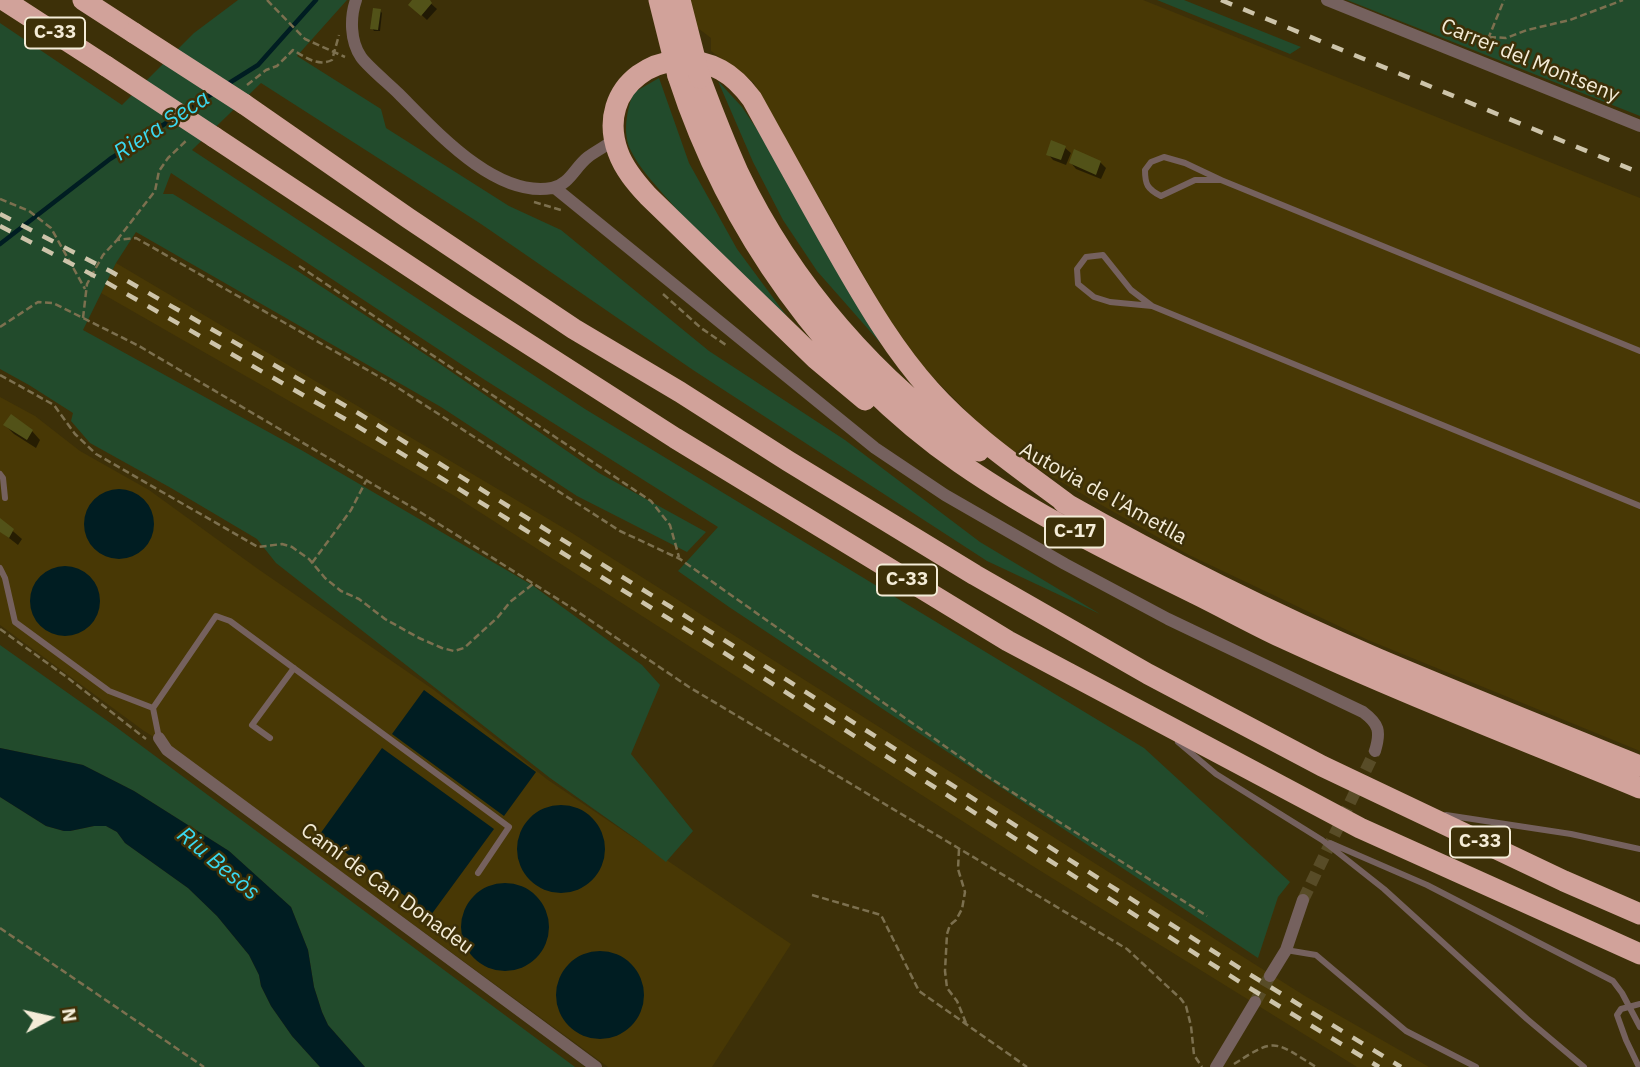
<!DOCTYPE html>
<html>
<head>
<meta charset="utf-8">
<style>
	body { margin:0 }
	#map { position:relative; width:1640px; height:1067px; overflow:hidden; background:#3d3008; font-family:"IBM Plex Sans",sans-serif }
	canvas { display:block }
	.north { position:absolute; left:14px; top:983px; width:70px; height:70px; -webkit-text-stroke:5px #3d3008; paint-order:stroke; rotate:82deg; font-size:19px; font-weight:700; line-height:28px; text-align:center; color:#f4ecd7 }
	.north::after { content:''; display:block; margin:auto; width:24px; height:32px; background:#f4ecd7; clip-path:polygon(50% 0,100% 100%,50% 72%,0 100%) }
</style>
</head>
<body>
<div id="map">
<canvas width="1640" height="1067"></canvas>
<div class="north">N</div>
</div>
<script>
const ctx = document.querySelector('canvas').getContext('2d');
ctx.lineJoin = 'round';
function paint(path, color) {
  ctx.fillStyle = color;
  ctx.fill(path, 'evenodd');
}
function stroke(path, color, width, dash) {
  ctx.strokeStyle = color;
  ctx.lineWidth = width;
  ctx.lineCap = dash ? 'butt' : 'round';
  ctx.setLineDash(dash || []);
  ctx.stroke(path);
}
function label(font, color, halo, rows, align = 'center') {
  ctx.font = font + ' "IBM Plex Sans",sans-serif';
  ctx.lineWidth = 5;
  ctx.setLineDash([]);
  ctx.textBaseline = 'middle';
  ctx.strokeStyle = halo;
  ctx.fillStyle = color;
  for (const [text, x, y, turn = 0] of rows) {
    ctx.save();
    ctx.translate(x, y);
    ctx.rotate((+turn || 0) * Math.PI / 180);
    ctx.textAlign = isNaN(turn) ? turn : align;
    if (halo) ctx.strokeText(text, 0, 0);
    ctx.fillText(text, 0, 0);
    ctx.restore();
  }
}
paint(new Path2D(`
	M661,0H1143L1640,198V751L1368,640L1189,555L1035,467L982,427L924,368L885,313L753,82L711,51V38Z
	M116,263L572,533L1305,996L1429,1067H1357L1031,865L453,495L101,293Z
	M0,397L35,416L80,451L149,490L258,569L434,690L548,780L791,944L712,1067H608L175,750L144,731L0,625Z`), '#483805');
paint(new Path2D(`
	M238,0H347L297,56L381,109L386,128L509,206L561,230L709,351L845,440L980,542L1100,614L987,561L693,370L481,224L261,83L192,150L585,409L1144,748L1290,882L1278,897L1258,958L729,607L678,571L718,527L485,380L171,173L163,194H173L296,270L440,364L599,473L706,532L687,552L577,496L441,407L136,232L116,263L83,330L303,451L532,585L642,665L660,685L631,754L693,831L666,862L639,841L550,778L276,563L257,539L171,488L90,443L71,421L73,413L29,385L0,369V23L122,105L194,33Z
	M1157,0H1184L1301,47L1290,54Z
	M1347,0H1640V116Z
	M659,78L689,163L737,249L794,326C750,283 704,241 663,194C652,181 639,167 631,151C622,133 627,111 633,93Z
	M718,81L742,107L773,153L891,355L817,271L783,220L753,162Z
	M0,645L116,727L575,1067H365L328,1025L322,1012L314,987L308,950L291,907L229,851L134,791L83,765L0,748Z
	M0,797L46,826L64,831H70L94,826H106L117,832L125,843L188,888L217,916L249,955L259,975L261,986L271,1006L292,1036L320,1067H0Z`), '#224b2c');
paint(new Path2D(`
	M84 524a35 35 0 1 1 70 0a35 35 0 1 1-70 0Z
	M30 601a35 35 0 1 1 70 0a35 35 0 1 1-70 0Z
	M424,690L536,772L504,816L392,734Z
	M0,748L83,765L134,791L229,851L291,907L308,950L314,987L322,1012L328,1025L365,1067H320L292,1036L271,1006L261,986L259,975L249,955L217,916L188,888L125,843L117,832L106,826H94L70,831H64L46,826L0,797Z
	M382,748L494,829L431,915L320,834Z
	M517 849a44 44 0 1 1 88 0a44 44 0 1 1-88 0Z
	M461 927a44 44 0 1 1 88 0a44 44 0 1 1-88 0Z
	M556 995a44 44 0 1 1 88 0a44 44 0 1 1-88 0Z`), '#001d22');
paint(new Path2D(`
	M415,0H427L437,9L427,20L411,5Z
	M380,11L382,13L380,31H374L372,28Z
	M1065,148L1071,153L1066,165L1053,160L1048,154Z
	M1100,162L1106,168L1101,179L1076,169L1071,163Z
	M5,425L32,431L40,440L36,448L14,434Z
	M0,520L22,539L18,545L0,531Z`), '#0007');
stroke(new Path2D(`
	M226,85L258,65L316,0
	M187,110L215,92
	M0,244L110,159L174,118`), '#001d22', 4.5);
paint(new Path2D(`
	M412,0H430L432,3L421,16L408,5Z
	M373,8L381,9L378,30L370,29Z
	M1051,140L1066,146L1061,160L1046,155Z
	M1074,149L1101,161L1096,175L1069,163Z
	M11,414L33,430L27,440L3,425Z
	M0,518L14,529L9,538L0,532Z`), '#525218');
stroke(new Path2D(`
	M1303,900L1375,751
	M1255,1002L1270,976`), '#584c27', 12, [12, 6]);
stroke(new Path2D(`
	M267,0L305,39L345,57
	M1489,37L1506,38L1527,30L1570,20L1623,0
	M1484,49L1504,0
	M247,85L266,70L277,66L293,50C305,57 318,67 332,60L339,35
	M0,199L29,211L51,228L85,289
	M534,202L561,210
	M117,240L155,191L159,171L168,158L188,139
	M299,266L651,501L670,525L679,557
	M663,294L701,328L726,345
	M83,318L87,284L103,255L117,240L136,238L392,384L620,531L680,559L990,778L1207,916
	M0,327L38,302L53,303L139,346L420,512L575,610L689,687L1127,949L1181,999L1186,1006L1191,1026L1194,1055L1202,1067
	M0,375L54,405L75,434L96,454L258,547L282,544L292,547L309,559L325,578L341,591L359,599L385,619L419,638L442,648L454,651L464,648L498,617L510,602L533,584
	M312,563L351,510L366,481
	M0,629L68,678L146,739
	M959,849L958,869L965,892L962,909L956,920L950,925L947,934L945,971L947,988L957,1001L966,1023
	M812,895L881,915L919,991L1027,1067
	M0,928L204,1067
	M1234,1064C1276,1037 1274,1041 1316,1067`), '#7c704f', 2.5, [7, 3.5]);
stroke(new Path2D(`
	M1221,180H1195L1161,196C1147,189 1145,184 1145,170L1151,162L1164,157L1185,163L1221,180L1640,351
	M1152,306L1110,302L1094,297L1078,284L1077,269L1086,257L1103,255L1131,290L1152,306L1640,506
	M0,474L3,478L5,498
	M0,568L5,578L15,622L109,691L153,708
	M159,738L153,708L216,616L230,621L509,827L478,873
	M270,738L252,725L294,668
	M1178,742L1216,774L1322,840L1384,889L1527,1019L1584,1067
	M1446,815L1571,834L1640,849
	M1330,843L1427,885L1613,981L1622,993L1640,1027
	M1286,950L1316,955L1406,1031L1476,1067
	M1639,1067L1626,1040L1617,1015L1621,1009L1640,1004`), '#75615e', 6);
stroke(new Path2D(`
	M356,0C350,17 350,41 361,57C368,67 389,84 399,94C436,131 495,198 552,188C569,185 575,167 588,157C596,151 606,146 614,140
	M1327,0L1640,126
	M555,188L875,448L945,495L1065,564L1168,619L1363,712C1379,724 1381,731 1375,751
	M159,738L167,750L596,1067
	M1270,976L1286,950L1303,900
	M1216,1067L1255,1002`), '#75615e', 12);
stroke(new Path2D(`
	M4,0L106,66
	M83,0L134,33
	M678,76C728,230 827,370 960,463C1035,515 1118,556 1200,596C1228,610 1255,625 1283,638C1400,692 1521,739 1640,788
	M700,78C712,110 724,141 738,172C791,283 877,383 979,451
	M244,104L408,218L574,329L680,392L788,461L975,575L1148,674L1322,766L1564,881L1640,914
	M214,137L466,304L675,438L1008,641L1360,828L1640,954
	M865,400L816,359L648,196C636,183 624,169 618,152C594,86 663,40 721,70C734,77 743,87 752,99C782,153 812,208 843,262C869,307 895,351 930,390C971,436 1025,472 1074,509
	M1063,502C1165,560 1271,613 1378,659C1465,696 1553,731 1640,766`), '#d1a29a', 21);
stroke(new Path2D(`
	M1221,0L1640,173
	M0,214L110,271L358,413L724,640L1249,974L1401,1067
	M0,226L104,281L352,423L718,649L1243,984L1379,1067`), '#cdc4aa', 4.5, [12, 12]);
stroke(new Path2D(`
	M659,0L678,76
	M680,0L700,78
	M134,33L244,104
	M106,66L214,137`), '#d1a29a', 21);
for (const [x, y, w] of [
	[55,33,60],
	[1075,532,60],
	[907,580,60],
	[1480,842,60]
]) {
  const box = new Path2D();
  box.roundRect(x - w / 2, y - 15.5, w, 31, 5);
  ctx.fillStyle = '#3d3008';
  ctx.fill(box);
  stroke(box, '#f4ecd7', 2);
}
label('bold 19px', '#f4ecd7', null, [
	["C-33",55,33],
	["C-17",1075,532],
	["C-33",907,580],
	["C-33",1480,842]
]);
label('21px', '#f4ecd7', '#3d3008', [
	["Carrer del Montseny",1530,61,22],
	["Autovia de l'Ametlla",1103,494,29],
	["Camí de Can Donadeu",387,889,36]
]);
label('italic 23px', '#3ad8ef', '#3d3008', [
	["Riera Seca",162,126,-33],
	["Riu Besòs",218,864,40]
]);
</script>
</body>
</html>
